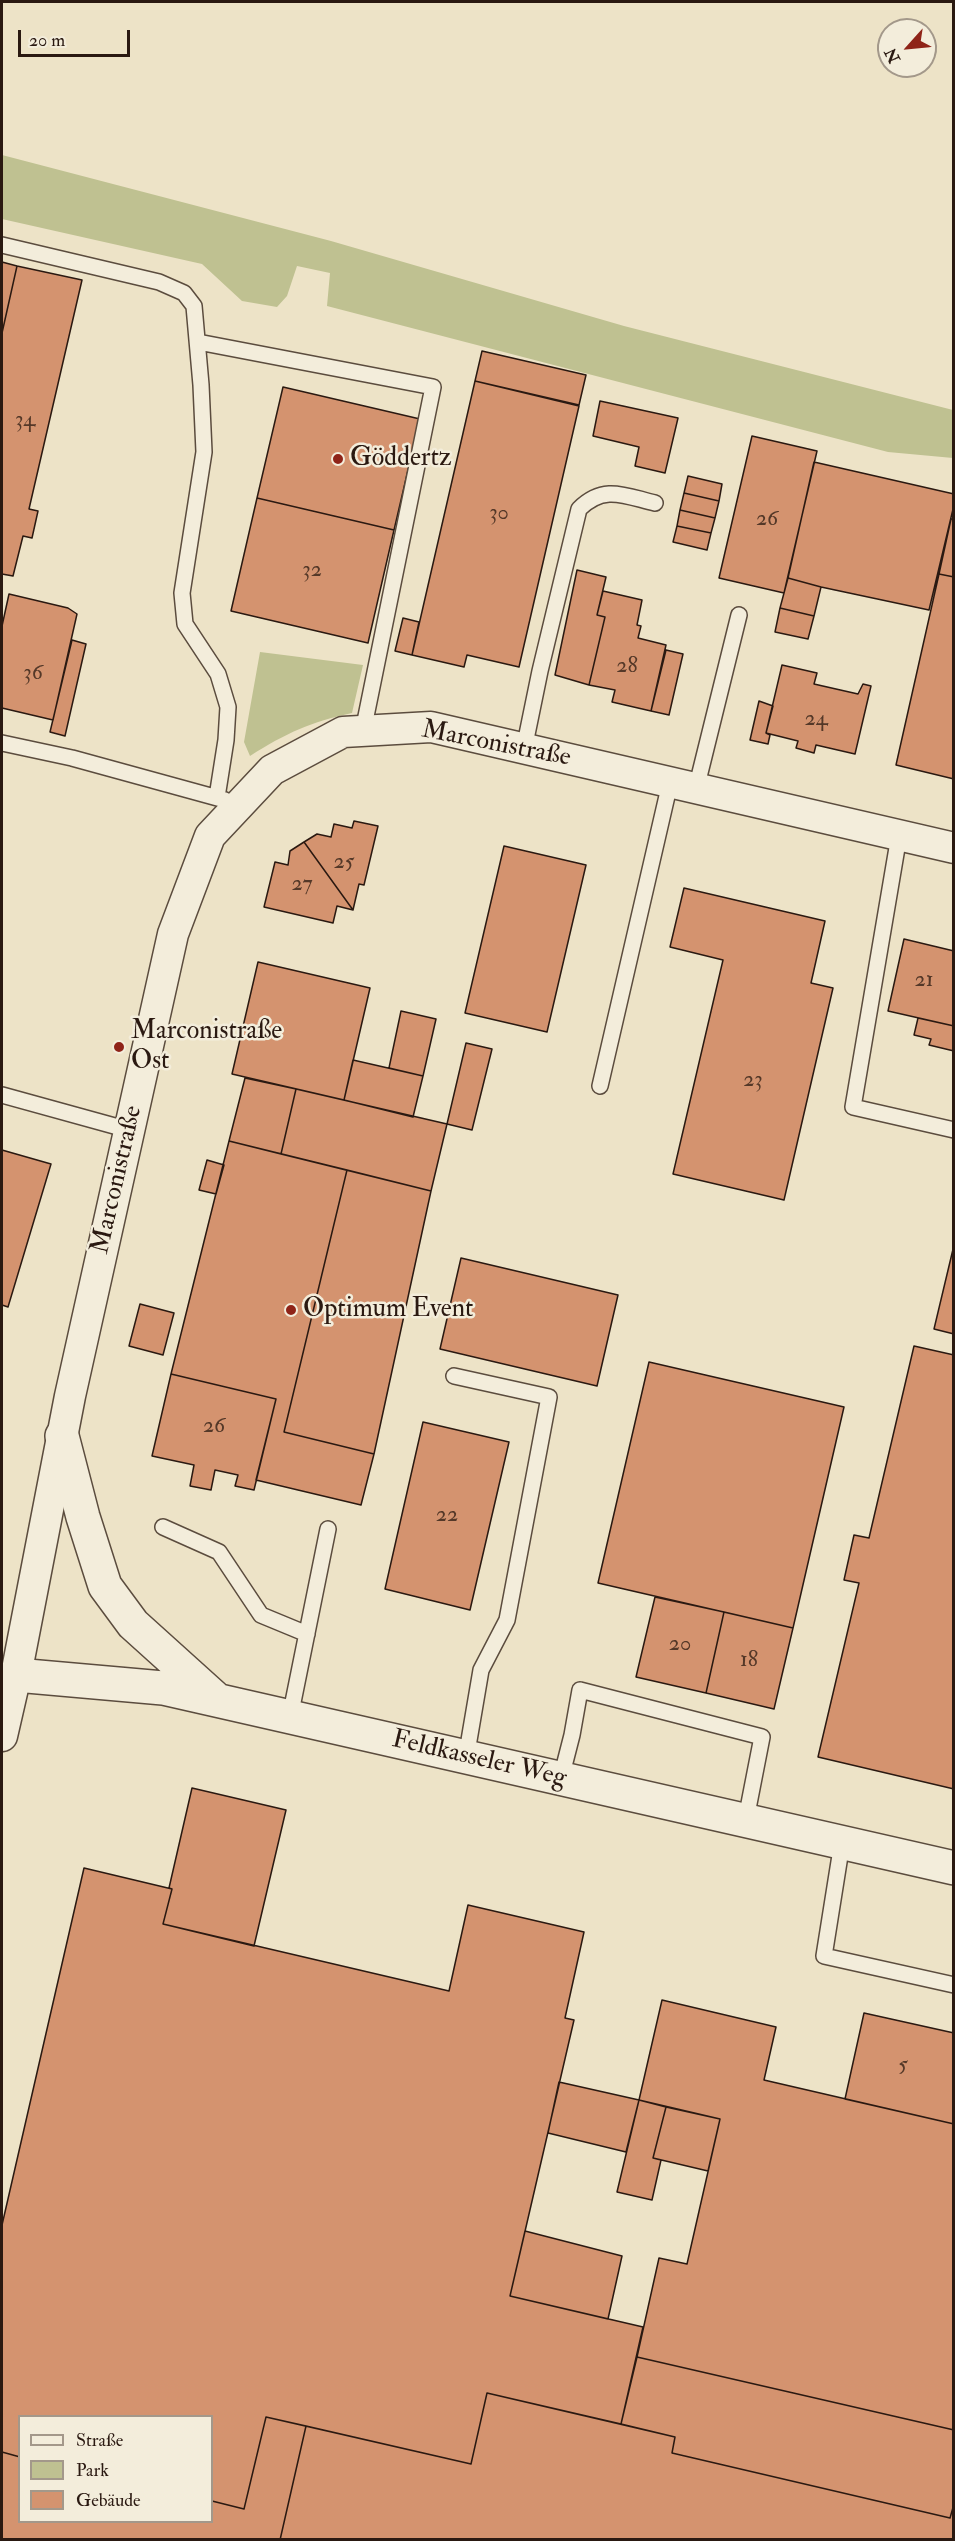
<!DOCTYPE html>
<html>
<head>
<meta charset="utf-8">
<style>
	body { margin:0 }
	#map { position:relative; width:955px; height:2541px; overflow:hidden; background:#ede3c7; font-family:"IM FELL Double Pica",serif }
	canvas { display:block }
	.frame { position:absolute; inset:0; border:3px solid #2a1911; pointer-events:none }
	.legend { position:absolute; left:18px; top:2415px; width:195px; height:108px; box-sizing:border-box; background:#f3eddb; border:2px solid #a3988a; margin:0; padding:8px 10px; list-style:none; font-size:18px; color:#2a1911 }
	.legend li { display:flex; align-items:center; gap:12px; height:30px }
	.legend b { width:30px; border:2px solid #a3988a }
	.north { position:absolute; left:877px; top:18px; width:60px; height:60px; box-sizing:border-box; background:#f3eddb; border:2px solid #a3988a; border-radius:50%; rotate:243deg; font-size:16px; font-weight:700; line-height:24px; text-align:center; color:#2a1911 }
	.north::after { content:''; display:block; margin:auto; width:21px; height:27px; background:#8f2418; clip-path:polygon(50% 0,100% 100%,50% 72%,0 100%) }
	.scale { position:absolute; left:18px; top:30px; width:112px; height:27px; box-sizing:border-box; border:3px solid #2a1911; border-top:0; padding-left:8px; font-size:18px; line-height:21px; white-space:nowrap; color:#2a1911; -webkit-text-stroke:4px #f3eddb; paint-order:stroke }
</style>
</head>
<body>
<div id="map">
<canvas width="955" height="2541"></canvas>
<div class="frame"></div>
<ul class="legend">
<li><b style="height:8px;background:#f3eddb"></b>Straße</li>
<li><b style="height:16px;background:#bfc191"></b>Park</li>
<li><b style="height:16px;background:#d4936f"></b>Gebäude</li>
</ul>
<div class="north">N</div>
<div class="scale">20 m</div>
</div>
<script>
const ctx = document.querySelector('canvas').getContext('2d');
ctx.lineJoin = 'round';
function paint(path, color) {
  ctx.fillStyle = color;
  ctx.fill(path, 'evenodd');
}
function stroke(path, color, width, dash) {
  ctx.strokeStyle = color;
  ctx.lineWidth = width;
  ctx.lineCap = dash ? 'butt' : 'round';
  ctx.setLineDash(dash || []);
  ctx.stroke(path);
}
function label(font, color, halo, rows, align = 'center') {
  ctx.font = font + ' "IM FELL Double Pica",serif';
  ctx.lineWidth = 5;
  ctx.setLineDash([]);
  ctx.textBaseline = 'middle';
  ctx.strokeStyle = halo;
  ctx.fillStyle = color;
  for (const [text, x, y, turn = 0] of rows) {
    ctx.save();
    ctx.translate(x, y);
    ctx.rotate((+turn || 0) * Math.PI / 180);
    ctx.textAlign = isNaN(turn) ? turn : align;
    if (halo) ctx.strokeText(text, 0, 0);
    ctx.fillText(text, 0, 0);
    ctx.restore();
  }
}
paint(new Path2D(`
	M2,155L331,241L624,326L953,410V458L888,452L327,306L330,273L297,266L287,296L277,307L242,301L202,264L2,219Z
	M260,652L363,665L352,713C311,722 286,733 250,756L244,742Z`), '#bfc191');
const building = new Path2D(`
	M2,262L17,266L2,333Z
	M17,266L82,280L29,509L38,511L32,538L23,536L13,576L2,574V333Z
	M482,351L586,375L579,405L475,381Z
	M475,381L579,406L519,667L467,655L464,667L412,655Z
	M283,387L420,419L394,530L257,498Z
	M600,401L678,418L665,473L635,466L639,447L593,436Z
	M752,436L817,451L784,593L719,578Z
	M814,462L954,494V505L929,610L821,587L788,578Z
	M688,476L722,484L719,501L684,493Z
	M684,493L719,501L715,518L680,510Z
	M257,498L394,530L368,643L231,611Z
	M680,510L715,518L711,533L677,526Z
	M951,519H954V577L939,574Z
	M677,526L711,533L707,550L673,542Z
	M577,570L606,577L597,615L605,617L589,685L555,675Z
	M939,574L954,577V779L896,765Z
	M788,578L821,587L814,616L780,608Z
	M603,591L642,600L637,625L641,626L638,638L666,645L651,711L612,702L615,690L589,685L605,617L597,615Z
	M9,594L68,608L77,614L53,720L2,708V626Z
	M780,608L814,616L808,639L775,632Z
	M403,618L419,622L412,655L395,651Z
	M72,640L86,644L65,736L50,732Z
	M666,650L683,654L669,715L651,711Z
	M782,665L817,673L814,684L858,694L863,684L871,686L855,754L816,745L814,753L796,748L798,741L766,733Z
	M759,701L773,706L766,733L770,735L768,744L750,740Z
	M354,821L378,826L364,885L359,884L353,910L304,842L317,834L331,837L334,824L352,828Z
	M304,842L353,910L337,906L333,923L264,907L275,862L288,865L290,851Z
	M504,846L586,865L547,1032L465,1013Z
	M684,888L825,921L811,983L833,988L784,1200L673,1174L723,960L670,947Z
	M904,939L954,951V1026L888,1011Z
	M258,962L370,988L344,1100L232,1074Z
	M401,1011L436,1019L423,1076L389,1068Z
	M918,1018L954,1026V1051L929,1045L931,1039L914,1035Z
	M466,1043L492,1049L472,1130L447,1124Z
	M353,1060L423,1076L413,1117L344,1100Z
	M245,1078L296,1089L281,1154L229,1141Z
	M296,1089L447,1124L431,1191L281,1154Z
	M229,1141L347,1170L284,1432L374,1454L361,1505L256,1480L276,1399L171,1374Z
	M2,1150L51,1164L8,1307L2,1305Z
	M207,1160L224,1165L216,1194L199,1190Z
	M347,1170L431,1191L374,1454L284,1432Z
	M954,1245V1334L934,1329Z
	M461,1258L618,1295L597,1386L440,1349Z
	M140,1304L174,1313L163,1355L129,1346Z
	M914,1346L954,1355V1789L818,1757L859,1583L844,1580L854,1535L869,1538Z
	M649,1362L844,1407L793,1628L598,1583Z
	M171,1374L276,1399L254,1490L235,1486L238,1475L215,1470L211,1490L190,1486L194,1465L152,1456Z
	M423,1422L509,1442L470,1610L385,1589Z
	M655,1597L724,1612L706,1693L636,1677Z
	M724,1612L793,1628L774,1709L706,1693Z
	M192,1788L286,1810L254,1946L163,1924L172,1889L169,1888Z
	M84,1868L172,1889L163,1924L449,1991L468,1905L584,1932L565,2018L574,2020L510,2296L643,2327L621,2424L487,2393L471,2464L266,2417L244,2509L212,2501V2416H20V2457L2,2452V2225Z
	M662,2000L776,2027L764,2080L954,2124V2430L637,2357L659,2258L687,2264L720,2119L639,2100Z
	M864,2013L954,2033V2124L845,2099Z
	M559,2082L639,2100L626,2152L548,2133Z
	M639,2100L666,2107L653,2158L661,2160L652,2200L617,2192Z
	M666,2107L720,2119L708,2171L653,2158Z
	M525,2231L622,2256L608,2319L510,2296Z
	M637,2357L954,2430V2504L950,2518L672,2453L675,2437L621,2424Z
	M487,2393L675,2437L672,2453L950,2518L954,2504V2540H280L306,2426L471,2464Z
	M266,2417L306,2426L280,2540H2V2452L20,2457V2522H212V2501L244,2509Z`);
paint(building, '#d4936f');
stroke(building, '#2a1911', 1.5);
const service = new Path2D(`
	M2,245L159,282L184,293L194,306L201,385L204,452L182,593L185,624L218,674L228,707L226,740L217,797
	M198,342L433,387L363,731
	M2,743L72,758L225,800
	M524,749L540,671L579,509C604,484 625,496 655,503
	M696,789L739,615
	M899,836L853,1107L954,1130
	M600,1086L670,783
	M2,1095L129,1130
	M454,1376L549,1397L507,1620L481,1670L466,1758
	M163,1527L219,1552L261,1615L307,1634
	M290,1717L328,1529
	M561,1778L572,1735L580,1690L762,1737L746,1819
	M842,1843L824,1956L954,1985`);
const minor = new Path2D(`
	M2,1736L16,1675L70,1396L173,934L210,836L272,770L343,732L431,727L954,848`);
const tertiary = new Path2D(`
	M62,1436L83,1517L105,1586L133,1624L215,1698
	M16,1675L163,1688L954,1868`);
stroke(service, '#5b4c3e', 18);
stroke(minor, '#5b4c3e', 33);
stroke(tertiary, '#5b4c3e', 36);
stroke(service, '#f3eddb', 15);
stroke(minor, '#f3eddb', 30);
stroke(tertiary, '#f3eddb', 33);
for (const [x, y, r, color] of [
	[338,459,6,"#8f2418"],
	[119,1047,6,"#8f2418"],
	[291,1310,6,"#8f2418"]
]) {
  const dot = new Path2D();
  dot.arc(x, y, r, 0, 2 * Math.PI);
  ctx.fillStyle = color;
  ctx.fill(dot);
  stroke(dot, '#f3eddb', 2);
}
label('22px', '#543828', null, [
	["34",25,421],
	["30",499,514],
	["26",767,520],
	["32",312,571],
	["28",627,667],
	["36",33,674],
	["24",816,720],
	["25",344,863],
	["27",302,885],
	["21",924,981],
	["23",753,1081],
	["26",214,1427],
	["22",447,1516],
	["20",680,1645],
	["18",749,1661],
	["5",903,2066]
]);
label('26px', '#2a1911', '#f3eddb', [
	["Göddertz",350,459],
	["Marconistraße",131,1032],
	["Ost",131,1062],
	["Optimum Event",303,1310]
], 'left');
label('26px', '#2a1911', '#f3eddb', [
	["Marconistraße",496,745,11],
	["Marconistraße",118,1180,-77],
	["Feldkasseler Weg",479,1760,13]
]);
</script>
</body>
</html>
